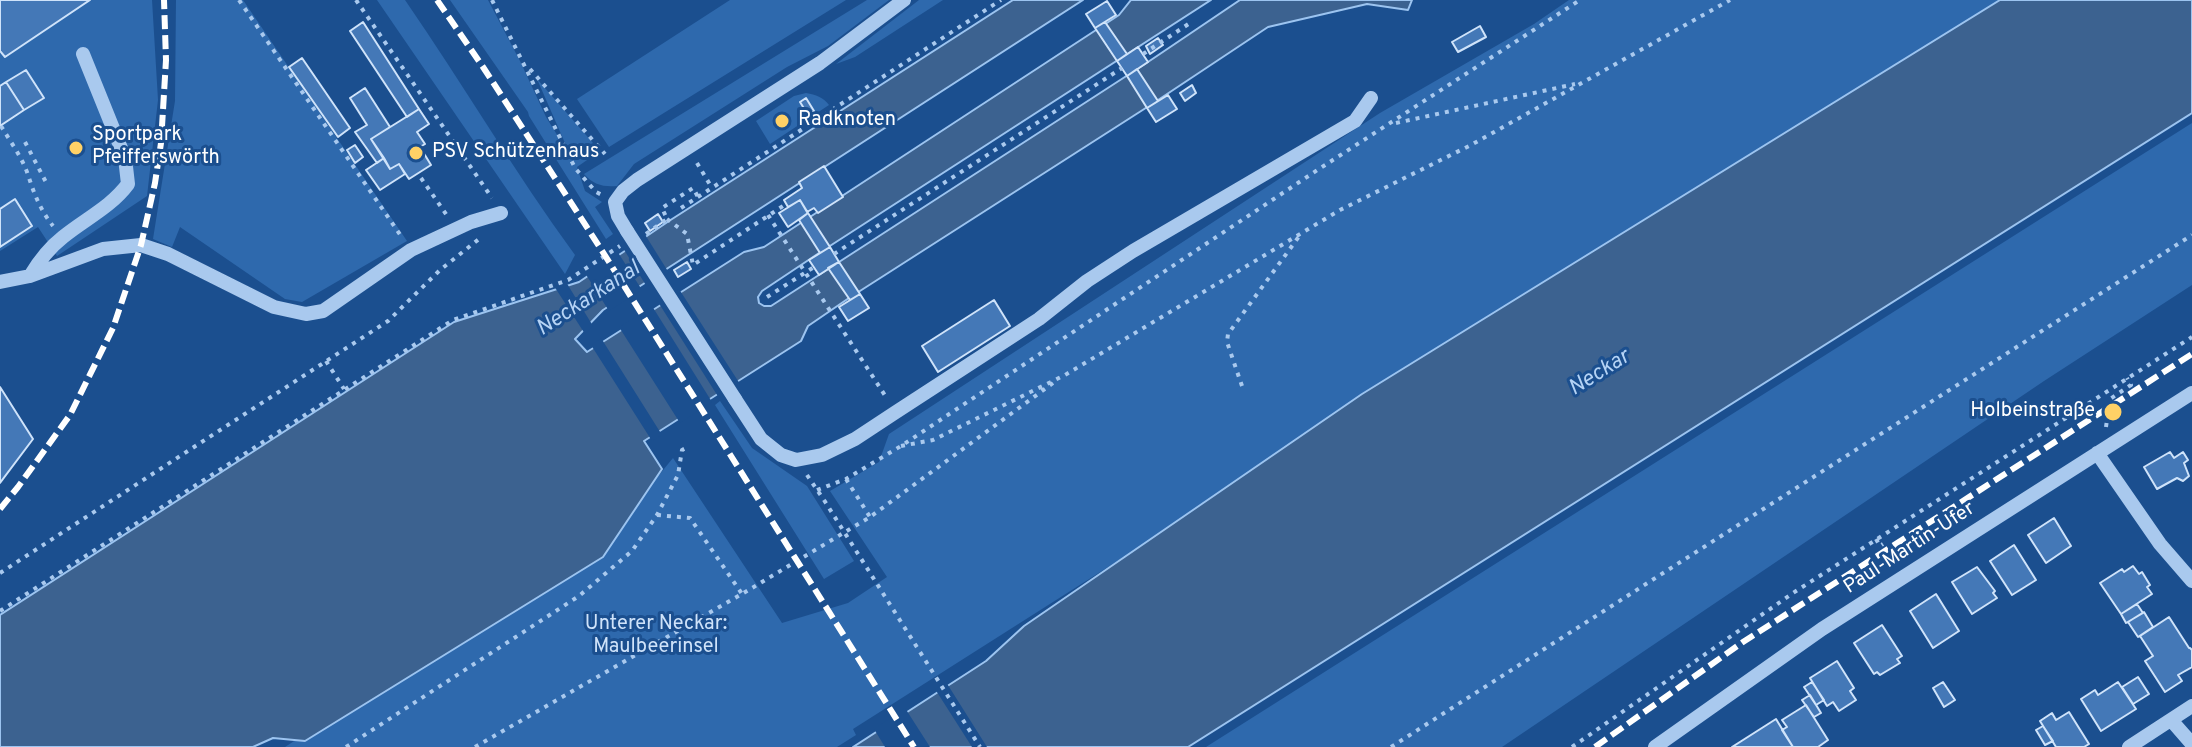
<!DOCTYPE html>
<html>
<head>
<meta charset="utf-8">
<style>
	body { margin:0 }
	canvas { display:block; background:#1b4f8f }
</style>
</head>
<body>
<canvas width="2192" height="747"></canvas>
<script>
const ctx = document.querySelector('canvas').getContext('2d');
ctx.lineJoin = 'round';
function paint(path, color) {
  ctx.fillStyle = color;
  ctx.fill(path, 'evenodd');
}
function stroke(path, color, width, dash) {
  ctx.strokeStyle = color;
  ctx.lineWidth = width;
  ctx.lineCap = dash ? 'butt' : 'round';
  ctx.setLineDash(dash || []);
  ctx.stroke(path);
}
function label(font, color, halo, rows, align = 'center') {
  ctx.font = font + ' Overpass,sans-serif';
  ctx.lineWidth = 6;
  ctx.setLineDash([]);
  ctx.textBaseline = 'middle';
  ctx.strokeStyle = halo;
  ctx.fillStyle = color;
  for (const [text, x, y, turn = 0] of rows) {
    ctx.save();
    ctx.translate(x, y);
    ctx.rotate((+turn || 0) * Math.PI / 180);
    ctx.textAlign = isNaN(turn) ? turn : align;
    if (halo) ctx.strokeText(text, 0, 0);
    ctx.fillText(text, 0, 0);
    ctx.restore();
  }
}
paint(new Path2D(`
	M0,0H152L158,100L147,196L57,256L38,227L0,251Z
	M176,0H243L407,241L302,302L285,299L180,227L172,247L153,239L175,101Z
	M377,0H405C463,84 515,173 575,255L565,274Z
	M450,0H488L520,61L546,117L572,159L537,79L600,151L577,167L585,191L602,202L595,207L613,234L606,239L529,116L528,112Z
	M730,0H846L609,147L577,99Z
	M867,0H889L828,46L787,67L634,164L617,186C603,187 594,185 584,174Z
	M919,0H943L855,57L836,64Z
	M1569,0H2014L1360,407L853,729L856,735L837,747H285L608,537L673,458L782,623L848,603L887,577L830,491L879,462L889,434L1380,113L1534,24Z
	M806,93C816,95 823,97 829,105L770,144L756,121L794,96Z
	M2192,123V285L2044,381L1502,747H1206Z
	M720,401L752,448L807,486L854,561L824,579L715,405Z`), '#2e69ad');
const water = new Path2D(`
	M1013,0H1083L603,310L575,339L587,352L744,252L764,247L1119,15L1131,0H1211L819,253L762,291L758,297L759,303L764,306H771L1148,62L1240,0H1412L1408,10L1367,4L1268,27L1152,104L849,298L808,326L801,341L644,441L662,469L603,557L305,741L273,738L253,747H0V615L454,322L579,282L669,221Z
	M2000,0H2192V113L1188,747H853L986,661L1024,626L1362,394Z`);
paint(water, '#3c6290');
stroke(water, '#9cc4f0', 2);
paint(new Path2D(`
	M644,233L669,273L647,287L623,248Z
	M617,251L642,290L609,311L585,273Z
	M566,282L593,326L585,334L554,286Z
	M679,289L740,384L719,398L658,302Z
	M652,306L712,402L680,423L619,327Z
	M601,338L662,435L652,441L591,345Z
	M946,682L987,747H972L935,689Z
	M905,708L930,747H885L874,729Z`), '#1b4f8f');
const building = new Path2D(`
	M0,0H90L5,57L0,51Z
	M1107,1L1116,15L1095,28L1086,14Z
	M363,22L419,109L407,117L350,31Z
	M1105,22L1127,54L1117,61L1095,28Z
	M1480,26L1486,37L1458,52L1452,42Z
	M1158,38L1163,45L1150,54L1146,46Z
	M1138,47L1148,62L1127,76L1117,61Z
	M302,58L350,128L338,137L289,67Z
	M1137,69L1158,101L1147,108L1127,76Z
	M26,70L44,98L24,110L6,82Z
	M6,82L24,110L0,126V86Z
	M1192,85L1196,93L1185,101L1180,93Z
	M365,88L390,127L371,139L384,158L377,163L355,132L367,125L350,98Z
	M1168,95L1177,109L1156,122L1147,108Z
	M806,98L814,111L808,115L800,102Z
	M419,109L429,124L417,132L425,144L420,147L431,165L409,179L399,164L390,169L371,139Z
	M355,145L363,157L355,163L347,150Z
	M384,158L390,169L399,164L405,174L380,190L366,170Z
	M824,166L843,197L818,213L814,208L807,212L800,200L788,207L784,200L802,188L799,182Z
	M15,199L32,226L0,247V209Z
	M800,200L808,213L788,227L779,213Z
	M808,213L830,247L820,253L799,220Z
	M658,214L663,222L650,231L645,223Z
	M830,247L839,262L819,275L809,260Z
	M687,262L691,269L678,277L674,270Z
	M839,262L860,294L850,300L828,268Z
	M860,294L869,308L848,321L839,307Z
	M994,300L1010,326L938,372L922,346Z
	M0,387L33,439L0,483Z
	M2170,452L2174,458L2183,452L2188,460L2184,463L2189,476L2183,481L2177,478L2157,489L2144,467Z
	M2054,518L2071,546L2046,563L2028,535Z
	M2014,545L2036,580L2012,595L1990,561Z
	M2133,566L2139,574L2142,572L2150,585L2147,587L2152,594L2121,614L2100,583L2122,569L2124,572Z
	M1977,567L1995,591L1993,593L1997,598L1972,614L1952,582Z
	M1936,594L1959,631L1933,648L1910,611Z
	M2137,604L2143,613L2126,623L2121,614Z
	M2144,612L2153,627L2138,637L2128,622Z
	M2169,617L2189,648H2190L2192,650V667L2178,675L2182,681L2165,692L2145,661L2153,656L2140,636Z
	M1882,625L1902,656L1897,659L1900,663L1880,675L1877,672L1874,674L1854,643Z
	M1837,661L1854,688L1850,691L1856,700L1839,711L1833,702L1827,706L1810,678Z
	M2138,677L2149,694L2133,704L2122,687Z
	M1812,682L1824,700L1816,705L1804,687Z
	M1943,682L1955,700L1944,707L1933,688Z
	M2118,682L2136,709L2101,731L2081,699L2095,690L2098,695Z
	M1810,695L1821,713L1814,717L1802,700Z
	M1806,705L1828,740L1818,747H1793L1782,730L1787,727L1782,720Z
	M2069,712L2089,744L2084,747H2056L2040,721L2052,713L2056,720Z
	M1776,719L1793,747H1732Z
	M2043,726L2053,741L2045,745L2036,730Z`);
paint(building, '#4478b7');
stroke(building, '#cfe3fa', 2);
stroke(new Path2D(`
	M239,0L401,236
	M356,0L492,198
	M492,0L575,168L596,192L602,195
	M1143,54L1193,21
	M530,69L605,154
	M1396,123L1575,84
	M1,126C10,141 21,156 27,172C34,193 39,208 53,226
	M25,142L48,186
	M697,163L712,188
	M421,178L448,217
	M681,208L1001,0
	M768,215L886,397
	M667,219L687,234L693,265L786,204
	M646,234L667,219L662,208L693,188L698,197
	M834,254L1122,68
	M767,297L814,267
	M326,361L344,389
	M1242,386L1227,342L1228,334L1300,235
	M2106,427L2110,399L2131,385L2127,378
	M901,446L933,440L1065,375L1340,210L1471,145L1730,0
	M807,475L824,500
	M846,479L870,517
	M817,490L846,479L901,446L1319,169L1580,0
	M657,515L690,518L742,594
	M1876,539L1880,546L1883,544
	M0,573L388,321L440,270L479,239
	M0,611L453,320L568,280L620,246
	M346,747L579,596L632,551L657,515L678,475L682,450L688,447
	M475,747L742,594L870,517L1053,383
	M1391,747L2192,235
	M1572,747L1793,593L2192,337`), '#a9c9ee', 4, [4, 6]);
stroke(new Path2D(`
	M627,231L618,216L615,202L623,191L637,180L820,63L904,0
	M30,276C39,261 49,248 63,237C85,219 111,207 128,184L125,158L83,54
	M0,282L30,276L103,249L141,245L168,254L274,307L306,314L323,311L411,250L471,222L501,213
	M735,399L761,439L781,455L796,460L822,455L855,439L896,412L1039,319L1087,281L1133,251L1355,121L1371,98
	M2097,453L2160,544L2192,581
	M2171,720L2192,744
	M1655,747L1822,629L2192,393
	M2129,747L2192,706`), '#a9c9ee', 14);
stroke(new Path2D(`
	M437,0L483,67L599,246L914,747
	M0,509L18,487L70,415L113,328L141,245L155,183L161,143L166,60L164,0
	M1595,747L1743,642L2192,354`), '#fff', 6, [14, 6]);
stroke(new Path2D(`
	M824,500L980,747`), '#a9c9ee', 4, [4, 6]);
stroke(new Path2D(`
	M627,231L735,399`), '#a9c9ee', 14);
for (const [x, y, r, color] of [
	[782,121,8,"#ffd166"],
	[76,148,8,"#ffd166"],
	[416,153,8,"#ffd166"],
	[2113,412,10,"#ffd166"]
]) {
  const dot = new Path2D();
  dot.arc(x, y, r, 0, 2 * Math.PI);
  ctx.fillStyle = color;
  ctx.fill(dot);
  stroke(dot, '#1b4f8f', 3);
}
label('20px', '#fff', '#1b4f8f', [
	["Radknoten",798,121],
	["Sportpark",92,136],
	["Pfeifferswörth",92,159],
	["PSV Schützenhaus",432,153],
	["Holbeinstraße",2095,412,"right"]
], 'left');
label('20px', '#fff', '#1b4f8f', [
	["Paul-Martin-Ufer",1910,549,-33]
]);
label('20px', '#cfe3fa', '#1b4f8f', [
	["Unterer Neckar:",656,625],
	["Maulbeerinsel",656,648]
]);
label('italic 22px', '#b5d3f5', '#1b4f8f', [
	["Neckarkanal",589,300,-33],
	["Neckar",1600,374,-32]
]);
</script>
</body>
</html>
